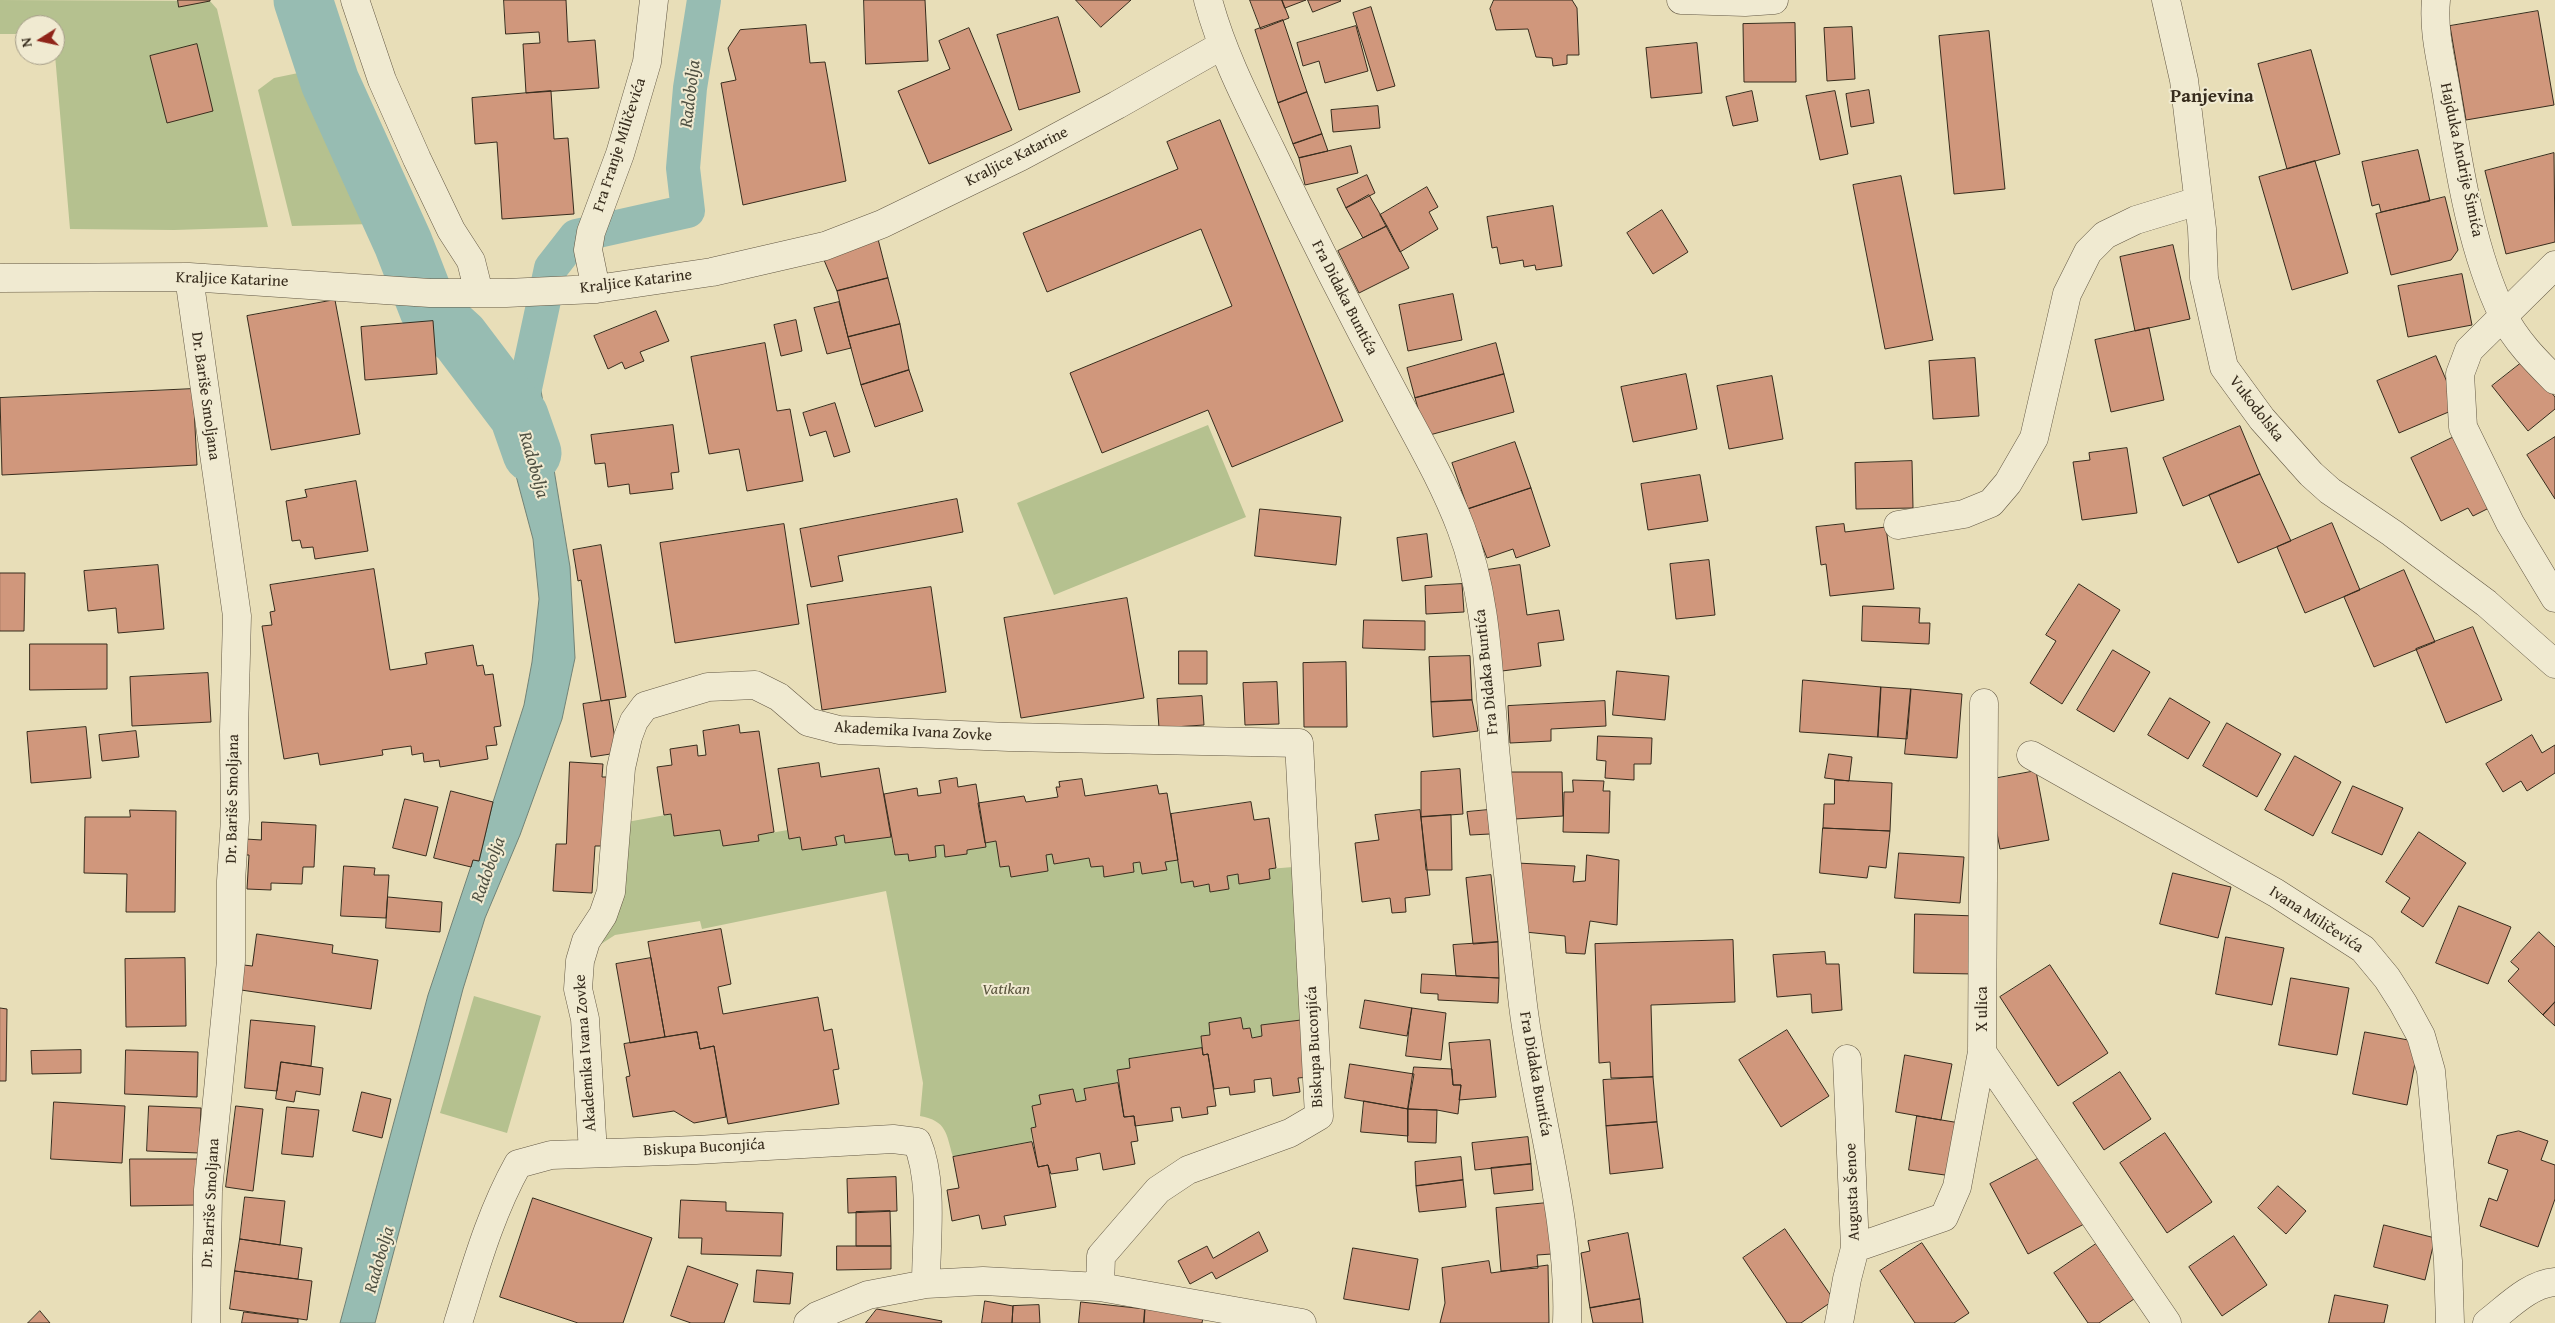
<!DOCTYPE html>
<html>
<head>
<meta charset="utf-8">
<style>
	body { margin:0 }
	#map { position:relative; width:2555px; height:1323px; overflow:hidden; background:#e8deb8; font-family:"Gentium Book Plus",serif }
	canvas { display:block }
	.north { position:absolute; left:15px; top:15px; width:50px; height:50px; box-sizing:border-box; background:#f0ead1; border:1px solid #a69e89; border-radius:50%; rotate:260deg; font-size:14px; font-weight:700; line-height:20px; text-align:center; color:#372c1d }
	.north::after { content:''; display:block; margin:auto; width:18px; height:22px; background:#8f2418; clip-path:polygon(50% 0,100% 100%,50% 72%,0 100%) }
</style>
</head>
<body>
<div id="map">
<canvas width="2555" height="1323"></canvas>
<div class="north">N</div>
</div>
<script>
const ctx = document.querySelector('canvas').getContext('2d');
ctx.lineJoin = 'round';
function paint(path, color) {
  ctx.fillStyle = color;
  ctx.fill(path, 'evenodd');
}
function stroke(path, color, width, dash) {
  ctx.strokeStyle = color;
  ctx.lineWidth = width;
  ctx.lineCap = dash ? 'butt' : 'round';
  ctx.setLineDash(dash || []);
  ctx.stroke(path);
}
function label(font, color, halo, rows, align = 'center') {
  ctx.font = font + ' "Gentium Book Plus",serif';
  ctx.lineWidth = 4;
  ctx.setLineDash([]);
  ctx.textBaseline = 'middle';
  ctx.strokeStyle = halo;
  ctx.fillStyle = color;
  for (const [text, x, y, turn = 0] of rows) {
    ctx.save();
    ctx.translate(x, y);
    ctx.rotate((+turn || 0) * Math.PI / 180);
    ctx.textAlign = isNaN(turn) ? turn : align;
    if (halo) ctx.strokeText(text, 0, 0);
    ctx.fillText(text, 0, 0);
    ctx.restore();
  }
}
paint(new Path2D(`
	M0,0L210,1L217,9L268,227L174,230L70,229L55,55V25H25V34H0Z
	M308,71L316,98L372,224L292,226L258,90L274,78Z
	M1208,425L1246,517L1054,595L1017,503Z
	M671,814L674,836L720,830L723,846L759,841L758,835L788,830L789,839L800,837L802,850L837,845L835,837L844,835L846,843L891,837L895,855L908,854L910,861L936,857L935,846L944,845L946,857L967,854V850L985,847V843L996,841L1000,867L1009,866L1012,877L1048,871L1046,855L1052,854L1054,864L1089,858L1091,867L1103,866L1134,872L1133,863L1140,862L1143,874L1167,870L1165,862L1178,860L1193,881L1194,887L1209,884L1210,892L1229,889L1227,876L1238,874L1240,884L1270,879L1269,869L1305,866L1301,1020L1261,1025L1262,1036L1252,1038L1250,1028L1243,1029L1241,1019L1209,1023L1210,1035L1201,1037L1202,1048L1130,1059V1068L1117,1070L1118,1083L1084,1089L1086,1100L1076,1102L1073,1089L1040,1095L1041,1104L1032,1106L1036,1127L1031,1128L1032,1142L953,1157C946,1133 947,1121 920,1116L923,1083L886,891L702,929L700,921L615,935L598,946L616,824Z
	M474,996L541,1016L507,1133L440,1113Z`), '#b5c18f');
const water = new Path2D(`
	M538,372L570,567L575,658L562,719L520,835L485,918L463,989L375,1323H340L428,995L473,860L479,861L493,802L524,705L532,662L539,599L533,539L511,457L480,386Z`);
paint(water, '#97bcb2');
stroke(water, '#718276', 1);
stroke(new Path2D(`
	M519,416L551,268L576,236L688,211L683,168L690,88L704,0`), '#97bcb2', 34);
stroke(new Path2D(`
	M303,0L330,82L403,243L429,310L460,338L519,416L532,453`), '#97bcb2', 59);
const building = new Path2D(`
	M178,0H210V1L179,7Z
	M504,0H566L568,42L595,40L599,88L526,93L523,44L540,43L539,32L506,34Z
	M864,0H925L928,61L866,64Z
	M1076,0H1131L1101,27Z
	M1250,0H1282L1289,18L1261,29Z
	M1282,0H1306L1285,8Z
	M1308,0H1340L1341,1L1313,12Z
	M1494,0H1572L1577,8L1579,55H1567V64L1553,66L1552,58L1536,57L1528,29L1496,30L1490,9Z
	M1371,7L1395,86L1377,91L1353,13Z
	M2538,11L2554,105L2466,120L2450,26Z
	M1058,17L1080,92L1019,110L997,35Z
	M1283,20L1307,92L1278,103L1255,30Z
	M1795,23L1796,82H1744L1743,24Z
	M806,25L810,63L825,62L846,181L743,205L721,83L736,80L728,48L740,30Z
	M1356,26L1368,71L1325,83L1319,61L1303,66L1297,43Z
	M1852,27L1855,79L1827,81L1824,28Z
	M969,28L1012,130L929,164L898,91L950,69L939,41Z
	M1989,31L2005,189L1954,194L1939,36Z
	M1697,43L1702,93L1651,98L1646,48Z
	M197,44L213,111L167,123L150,56Z
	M2311,50L2340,154L2287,169L2258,64Z
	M1869,90L1874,123L1851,127L1846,94Z
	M551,91L554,139L568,138L574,214L502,219L497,142L475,144L472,98Z
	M1752,91L1758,121L1733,126L1726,97Z
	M1835,91L1848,154L1820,160L1806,96Z
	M1307,92L1322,134L1293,144L1278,103Z
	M1378,106L1380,128L1333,132L1331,110Z
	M1220,120L1343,421L1232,467L1208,410L1102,453L1070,373L1232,306L1201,229L1047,292L1023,233L1178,169L1167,142Z
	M1322,134L1328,151L1299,158L1293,144Z
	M1351,146L1358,173L1305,185L1299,158Z
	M2418,150L2430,201L2381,212L2379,204L2372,206L2362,162Z
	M2554,153L2555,242L2506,254L2485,171Z
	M2315,161L2348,273L2292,290L2259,177Z
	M1367,175L1375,193L1346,208L1337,189Z
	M1901,176L1933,340L1885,349L1853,185Z
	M1427,187L1438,207L1429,212L1438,229L1400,252L1380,215Z
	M1369,195L1387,226L1363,238L1346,208Z
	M2445,197L2458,250L2451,260L2391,275L2376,214Z
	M1553,206L1562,266L1536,270L1535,265L1524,267L1523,260L1500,264L1497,247L1492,248L1487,217Z
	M1662,210L1688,252L1653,274L1627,233Z
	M1387,226L1409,268L1359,293L1338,251Z
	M878,239L888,278L837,291L824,260Z
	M2173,245L2190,319L2135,331L2120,257Z
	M2462,274L2472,325L2408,337L2398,286Z
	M888,278L900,324L848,337L837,291Z
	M1453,294L1462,340L1408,351L1399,305Z
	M335,300L360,434L271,450L247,316Z
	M839,302L851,348L827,354L814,308Z
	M656,311L669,341L640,352L644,361L625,369L622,362L608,369L594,336Z
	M796,320L802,351L781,356L774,325Z
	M433,321L437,374L365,380L361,327Z
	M900,324L909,370L861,385L848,337Z
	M2149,328L2164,400L2111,412L2095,340Z
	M765,343L777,411L790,409L803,481L747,491L739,449L709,454L691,357Z
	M1496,343L1504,374L1415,398L1407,368Z
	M2436,356L2458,408L2399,433L2377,381Z
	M1975,358L1979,416L1933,419L1929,361Z
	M2525,360L2555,397V409L2528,431L2492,386Z
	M909,370L923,411L875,427L861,385Z
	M1504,374L1514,412L1426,436L1415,398Z
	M1686,374L1697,429L1633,442L1621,387Z
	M1772,376L1783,439L1729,449L1717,386Z
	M193,389L197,465L2,475L0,398Z
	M835,403L850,452L834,457L826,431L810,436L803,413Z
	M673,425L679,472L671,473L673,489L630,494L629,484L608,487L605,463L595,464L591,435Z
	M2240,426L2260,474L2183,506L2163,458Z
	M2462,433L2489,508L2473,516L2468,508L2441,521L2411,458Z
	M2555,437V499L2527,455Z
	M1515,442L1531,488L1468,509L1452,463Z
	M2127,448L2137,513L2082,520L2073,462L2090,460L2089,453Z
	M1912,461L1913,508L1856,509L1855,463Z
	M2260,474L2291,541L2238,563L2209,495Z
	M1700,475L1708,521L1648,530L1641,484Z
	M356,481L368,551L315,559L313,547L302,548L300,540L292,541L286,501L307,497L305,490Z
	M1531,488L1550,546L1516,558L1513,549L1487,558L1468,509Z
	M957,499L963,532L838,556L843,581L811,587L800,529Z
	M1260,509L1341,517L1336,565L1255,556Z
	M2332,523L2360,590L2305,613L2277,547Z
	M784,524L799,624L675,643L660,543Z
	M1844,524L1845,532L1886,527L1894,589L1830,596L1826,564L1821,565L1816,527Z
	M1427,534L1432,577L1402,581L1397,538Z
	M601,545L626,697L601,701L581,580L578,581L573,550Z
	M1709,560L1715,615L1676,619L1670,564Z
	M158,565L164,629L118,633L116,608L88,611L84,571Z
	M1520,565L1527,615L1559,610L1564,640L1538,643L1541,666L1502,671L1487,570Z
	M374,569L390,670L427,664L425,653L473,645L477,666L483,665L485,675L493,674L501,726L494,727L497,745L486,746L488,759L440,767L439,760L424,762L423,753L412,755L411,746L382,750L383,755L320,765L318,753L284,759L262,626L272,625L270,612L275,611L270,585Z
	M2404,570L2435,642L2374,667L2344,597Z
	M0,573H25L24,631H0Z
	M1462,584L1464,612L1426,614L1425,586Z
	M2079,584L2120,610L2062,704L2030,683L2056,641L2046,635Z
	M931,587L946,692L822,710L807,605Z
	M1127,598L1144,698L1021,718L1004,618Z
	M1863,606L1920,608L1919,623H1930L1929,644L1862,641Z
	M1364,620L1425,621V650L1363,648Z
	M2473,627L2502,700L2446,723L2416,649Z
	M30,644H107V689L30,690Z
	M2113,650L2150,672L2114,732L2077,710Z
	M1179,651H1207V684H1179Z
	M1470,656L1472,700L1431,702L1429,657Z
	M1346,662L1347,727H1304L1303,663Z
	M1617,671L1669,676L1665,720L1613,715Z
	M208,673L211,722L132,726L130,677Z
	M1803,680L1881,687L1878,737L1800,732Z
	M1277,682L1279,724L1245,725L1243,683Z
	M1881,687L1911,689L1907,739L1878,737Z
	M1911,689L1962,694L1957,758L1905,754Z
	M1202,696L1204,725L1159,728L1157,699Z
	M2170,698L2210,722L2188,759L2148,735Z
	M609,700L617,753L591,757L583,704Z
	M1472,700L1478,731L1433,737L1431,702Z
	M1605,701L1606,726L1551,729V741L1510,743L1508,706Z
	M2227,723L2281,754L2257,797L2203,766Z
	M739,725L740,733L759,731L774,832L758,835L759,841L723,846L720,830L674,836L671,814L664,815L657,767L672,765L670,749L697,745L698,756L706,755L703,731Z
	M86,727L91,778L31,783L27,732Z
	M136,731L139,757L102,761L99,735Z
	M2532,735L2542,753L2555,745V773L2527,791L2521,781L2503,792L2486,764Z
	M1598,736L1652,738L1651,764H1634V780L1605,778L1606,761L1597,760Z
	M1829,754L1852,757L1849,781L1825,778Z
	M2295,756L2341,782L2313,836L2265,810Z
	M570,762L603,764L602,777H609L605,846H595L592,893L553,891L556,844H566Z
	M819,763L821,777L879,768L891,837L845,843L844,835L835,837L837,845L802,850L800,837L789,839L778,769Z
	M1460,769L1463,814L1421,817V772Z
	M2036,771L2049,840L2000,849L1987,780Z
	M1509,772H1562L1563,816L1515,819Z
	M957,778L958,787L976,784L986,847L967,850V854L945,857L944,845L935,846L936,857L909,861L908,854L895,855L884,794L917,788L918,796L941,793L939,781Z
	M1082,779L1085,796L1157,785L1159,794L1167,793L1178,860L1165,862L1167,870L1142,874L1140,862L1133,863L1134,872L1104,877L1103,866L1091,867L1089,858L1054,864L1052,854L1046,855L1048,871L1011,877L1009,866L1000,867L996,841L985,843L978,803L1024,796L1026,802L1058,797L1056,787H1060L1059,782Z
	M1573,780L1604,781L1603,791H1610L1609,833L1563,832L1564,792H1573Z
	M1835,780L1892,783L1890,831L1823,828L1824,804H1834Z
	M2353,786L2403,808L2382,855L2332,833Z
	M451,791L493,802L479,861L473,860L471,867L434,858Z
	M405,799L438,807L426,856L393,848Z
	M1251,802L1254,820L1269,818L1276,868L1269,869L1270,879L1239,884L1238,874L1227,876L1229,889L1210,892L1209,884L1194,887L1193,881L1181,883L1171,814Z
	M130,810L176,811L175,912H126L127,874L84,873L85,817H130Z
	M1420,810L1430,895L1405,898L1406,912L1392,913L1390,898L1362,902L1355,843L1379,840L1375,815Z
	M1488,810L1490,834L1470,835L1467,812Z
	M1451,815L1452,870H1426L1421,817Z
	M262,822L316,825L314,867H303L302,884L271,883V890L247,889L249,855H245L246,839L261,840Z
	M1823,828L1890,831L1886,868L1869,866L1867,878L1820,873Z
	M2419,832L2466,863L2423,927L2401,912L2410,898L2386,882Z
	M1899,853L1964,857L1960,903L1895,898Z
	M1587,855L1619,860L1617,925L1590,921L1585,954L1566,953L1565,936L1525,932L1517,863L1575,866L1573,882L1585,881Z
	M344,866L375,868L374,875H389L386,918L341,916Z
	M2173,873L2231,887L2218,938L2160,924Z
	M1491,875L1498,942L1473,944L1466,878Z
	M388,897L442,902L440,932L386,928Z
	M2459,906L2511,927L2488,984L2436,963Z
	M1915,914L1977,916L1975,974L1914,973Z
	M721,929L731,984L718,987L723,1014L818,997L824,1031L832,1029L839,1069L833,1070L839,1104L728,1124L714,1046L700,1049L697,1032L665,1037L648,942Z
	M2539,932L2555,947V1002L2543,1015L2508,981L2519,969L2511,962Z
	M257,934L333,945L332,953L378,960L371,1009L241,990L244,965L252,966Z
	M2226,937L2284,948L2272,1005L2216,994Z
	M1733,940L1735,1002L1651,1005L1653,1077L1611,1078L1610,1062L1599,1063L1595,944Z
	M1498,942L1499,978L1456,976L1453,945Z
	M1825,952L1826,964H1839L1842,1010L1812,1013L1811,994L1777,997L1773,955Z
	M185,958L186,1026L126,1027L125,959Z
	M651,958L665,1037L630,1043L616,964Z
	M2050,965L2108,1053L2058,1086L2000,997Z
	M1422,974L1499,978L1498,1003L1438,1000V994L1421,993Z
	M2291,978L2349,988L2337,1055L2279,1045Z
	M1365,1000L1412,1008L1407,1036L1360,1028Z
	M2555,1002V1026L2543,1015Z
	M0,1008L7,1009L6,1081H0Z
	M1412,1008L1446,1013L1441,1060L1406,1056Z
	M1241,1018L1243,1029L1250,1028L1252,1038L1262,1036L1261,1025L1301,1020L1309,1077L1298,1078L1300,1092L1273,1096L1271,1078L1254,1080L1255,1092L1230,1095L1229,1087L1214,1089L1208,1054L1203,1055L1201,1036L1210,1035L1209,1023Z
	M251,1020L315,1026L311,1066L281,1062L277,1091L245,1088Z
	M1787,1030L1829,1096L1781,1127L1739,1060Z
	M697,1032L700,1049L714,1046L726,1117L694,1123L674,1111L633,1117L626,1077L630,1076L624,1044Z
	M2365,1032L2419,1042L2407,1105L2353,1094Z
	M1490,1040L1496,1097L1459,1100L1461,1085H1453L1449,1043Z
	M1202,1048L1203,1055L1208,1054L1216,1106L1207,1107L1208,1114L1182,1118L1180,1107L1171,1108L1173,1121L1135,1126L1134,1116L1124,1117L1117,1070L1130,1068L1129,1059Z
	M81,1050V1073L32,1074L31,1051Z
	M126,1050L198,1052L197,1097L125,1094Z
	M1905,1055L1952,1064L1941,1120L1896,1112Z
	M281,1062L323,1068L320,1095L296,1091L294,1102L276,1099Z
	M1350,1064L1414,1074L1408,1109L1345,1098Z
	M1414,1067L1452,1069L1453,1085H1461L1458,1114L1437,1110L1408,1109Z
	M2120,1072L2151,1119L2104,1150L2073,1103Z
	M1653,1077L1657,1122L1606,1126L1603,1080Z
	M1118,1083L1124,1117L1134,1116L1138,1141L1131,1142L1135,1164L1103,1170L1100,1153L1076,1158L1078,1170L1051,1174L1048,1165L1038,1167L1031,1128L1036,1127L1032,1106L1041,1104L1039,1095L1073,1089L1076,1102L1086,1100L1084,1089Z
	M362,1092L391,1099L382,1138L353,1131Z
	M1364,1101L1408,1109V1136L1361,1132Z
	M54,1102L125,1106L122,1163L51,1159Z
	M149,1106L201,1108L199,1153L147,1151Z
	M236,1106L263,1109L253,1191L226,1187Z
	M287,1107L319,1110L313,1157L282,1154Z
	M1408,1109L1437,1110L1436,1143L1408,1142Z
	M1917,1116L1960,1123L1952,1176L1909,1170Z
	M1657,1122L1663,1168L1610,1174L1606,1126Z
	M2519,1131L2548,1141L2541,1160L2555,1165V1199L2538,1247L2480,1226L2489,1198L2497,1201L2508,1170L2488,1163L2497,1136Z
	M2165,1133L2212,1202L2167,1233L2120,1163Z
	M1528,1137L1531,1164L1475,1170L1472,1143Z
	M1032,1142L1038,1167L1048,1165L1056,1207L1004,1216L1006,1225L982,1229L979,1215L952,1221L947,1190L959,1188L953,1157Z
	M2047,1154L2084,1224L2028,1254L1990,1184Z
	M1461,1157L1463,1180L1416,1186L1415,1162Z
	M130,1159H199V1205L131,1206Z
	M1531,1164L1533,1190L1494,1194L1491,1168Z
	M896,1177L897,1211L848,1213L847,1179Z
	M1463,1180L1466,1207L1419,1212L1416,1186Z
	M2278,1186L2306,1211L2286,1234L2258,1208Z
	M245,1197L285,1201L280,1245L240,1239Z
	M533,1198L652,1238L623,1323H578L500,1297Z
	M681,1200L726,1202V1211L783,1213L781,1256L701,1254L702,1238H679Z
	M1547,1203L1552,1254L1537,1255L1538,1268L1501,1271L1496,1208Z
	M890,1211L891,1246H856V1212Z
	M2384,1225L2435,1238L2425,1280L2374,1267Z
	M1785,1229L1834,1300L1801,1323H1787L1743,1258Z
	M1259,1232L1268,1251L1216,1279L1212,1272L1190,1284L1178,1261L1207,1246L1213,1258Z
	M1628,1233L1640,1299L1590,1308L1581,1253L1590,1251L1588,1241Z
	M2234,1236L2267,1285L2222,1316L2189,1267Z
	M240,1239L302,1248L298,1279L235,1271Z
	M1922,1243L1969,1313L1954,1323H1915L1880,1271Z
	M2096,1244L2134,1299L2099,1323H2088L2054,1273Z
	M837,1246H891V1269L837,1270Z
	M1353,1248L1418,1259L1409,1310L1344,1299Z
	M1489,1261L1491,1273L1548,1265L1549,1323H1440L1445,1303L1442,1268Z
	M688,1266L738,1284L724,1323H691L671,1316Z
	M757,1270L793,1273L790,1304L754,1302Z
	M235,1271L312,1281L307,1320L230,1309Z
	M2335,1295L2388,1305L2384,1323H2329Z
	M1640,1299L1643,1323H1593L1590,1308Z
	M985,1301L1013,1306L1012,1323H982Z
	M1081,1302L1145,1309L1144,1323H1079Z
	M1039,1305L1040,1323H1012L1013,1306Z
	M877,1309L942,1321L941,1323H866Z
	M1145,1309L1203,1317L1202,1323H1144Z
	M40,1311L50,1323H28Z
	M244,1312L298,1319V1323H242Z`);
paint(building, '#d0977c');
stroke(building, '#372c1d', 1);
const street = new Path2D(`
	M355,0L382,80L417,159L451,230L471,261L479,293
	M1208,0C1222,52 1246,99 1270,148C1310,232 1352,315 1396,397C1419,440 1444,483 1461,528C1488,599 1488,674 1495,748C1503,834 1513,920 1523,1005C1536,1111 1571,1216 1567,1323
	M1681,0L1745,2L1774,0
	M2166,0L2184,80L2202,229L2204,278L2224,367L2262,419L2311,474L2330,491L2392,533L2486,603L2555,664
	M2436,0C2433,31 2441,60 2446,90C2458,162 2471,250 2503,315C2515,340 2536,361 2555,380
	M2555,265L2469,350L2460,374L2463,427L2510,523L2555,598
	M189,277L237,616L234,731L235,819L231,881V961L208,1190L206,1323
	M0,278L189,277L430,293H506L596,289L712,272L825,246L882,224L1020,157L1117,105L1221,46
	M596,289L588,250L591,232L620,154L647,62L654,0
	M1898,525L1964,514L1991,503L2008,483L2034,438L2067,294L2088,252L2105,235L2136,220L2198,201
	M2031,755L2276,893L2363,949L2387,978L2403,1003L2421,1036L2431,1071L2448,1261L2450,1323
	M1982,1052L2167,1323
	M593,1153L585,1019L578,989L580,961L586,941L603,915L611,892L621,768L628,737L634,721L645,706L708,687L755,685L779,697L808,722L839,730L1009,737L1299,743L1319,1116L1290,1133L1188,1170L1158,1190L1101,1256L1100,1287
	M1855,1248L1944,1217L1957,1187L1982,1052L1984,703
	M458,1323C475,1269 490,1214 518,1164L551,1155L696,1150L893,1139L917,1142C934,1182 926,1240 926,1284
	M808,1323L817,1316L868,1295L926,1284L983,1281L1100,1287L1302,1323
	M1839,1323L1847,1279L1855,1248L1847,1059
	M2487,1323C2507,1308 2529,1284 2555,1282`);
stroke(street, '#635844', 29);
stroke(street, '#f0ead1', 28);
label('16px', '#372c1d', '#f0ead1', [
	["Fra Franje Miličevića",620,145,-72],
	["Kraljice Katarine",1017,157,-27],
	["Hajduka Andrije Šimića",2461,160,78],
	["Kraljice Katarine",232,280,2],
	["Kraljice Katarine",636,282,-7],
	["Fra Didaka Buntića",1344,298,63],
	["Dr. Bariše Smoljana",205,396,82],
	["Vukodolska",2256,409,52],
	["Fra Didaka Buntića",1487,672,-96],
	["Akademika Ivana Zovke",913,732,3],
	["Dr. Bariše Smoljana",233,799,-89],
	["Ivana Miličevića",2316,920,33],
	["X ulica",1983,1009,-90],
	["Biskupa Buconjića",1315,1047,-93],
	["Akademika Ivana Zovke",586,1053,-94],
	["Fra Didaka Buntića",1535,1074,80],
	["Biskupa Buconjića",704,1148,-3],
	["Augusta Šenoe",1853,1192,-92],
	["Dr. Bariše Smoljana",211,1203,-87]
]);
label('italic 16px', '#56513a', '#f0ead1', [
	["Vatikan",1006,990]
]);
label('italic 18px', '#4f5042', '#f0ead1', [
	["Radobolja",691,94,-83],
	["Radobolja",533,465,74],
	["Radobolja",489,870,-70],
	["Radobolja",380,1260,-74]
]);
label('bold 19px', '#372c1d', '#f0ead1', [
	["Panjevina",2212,97]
]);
</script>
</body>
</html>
